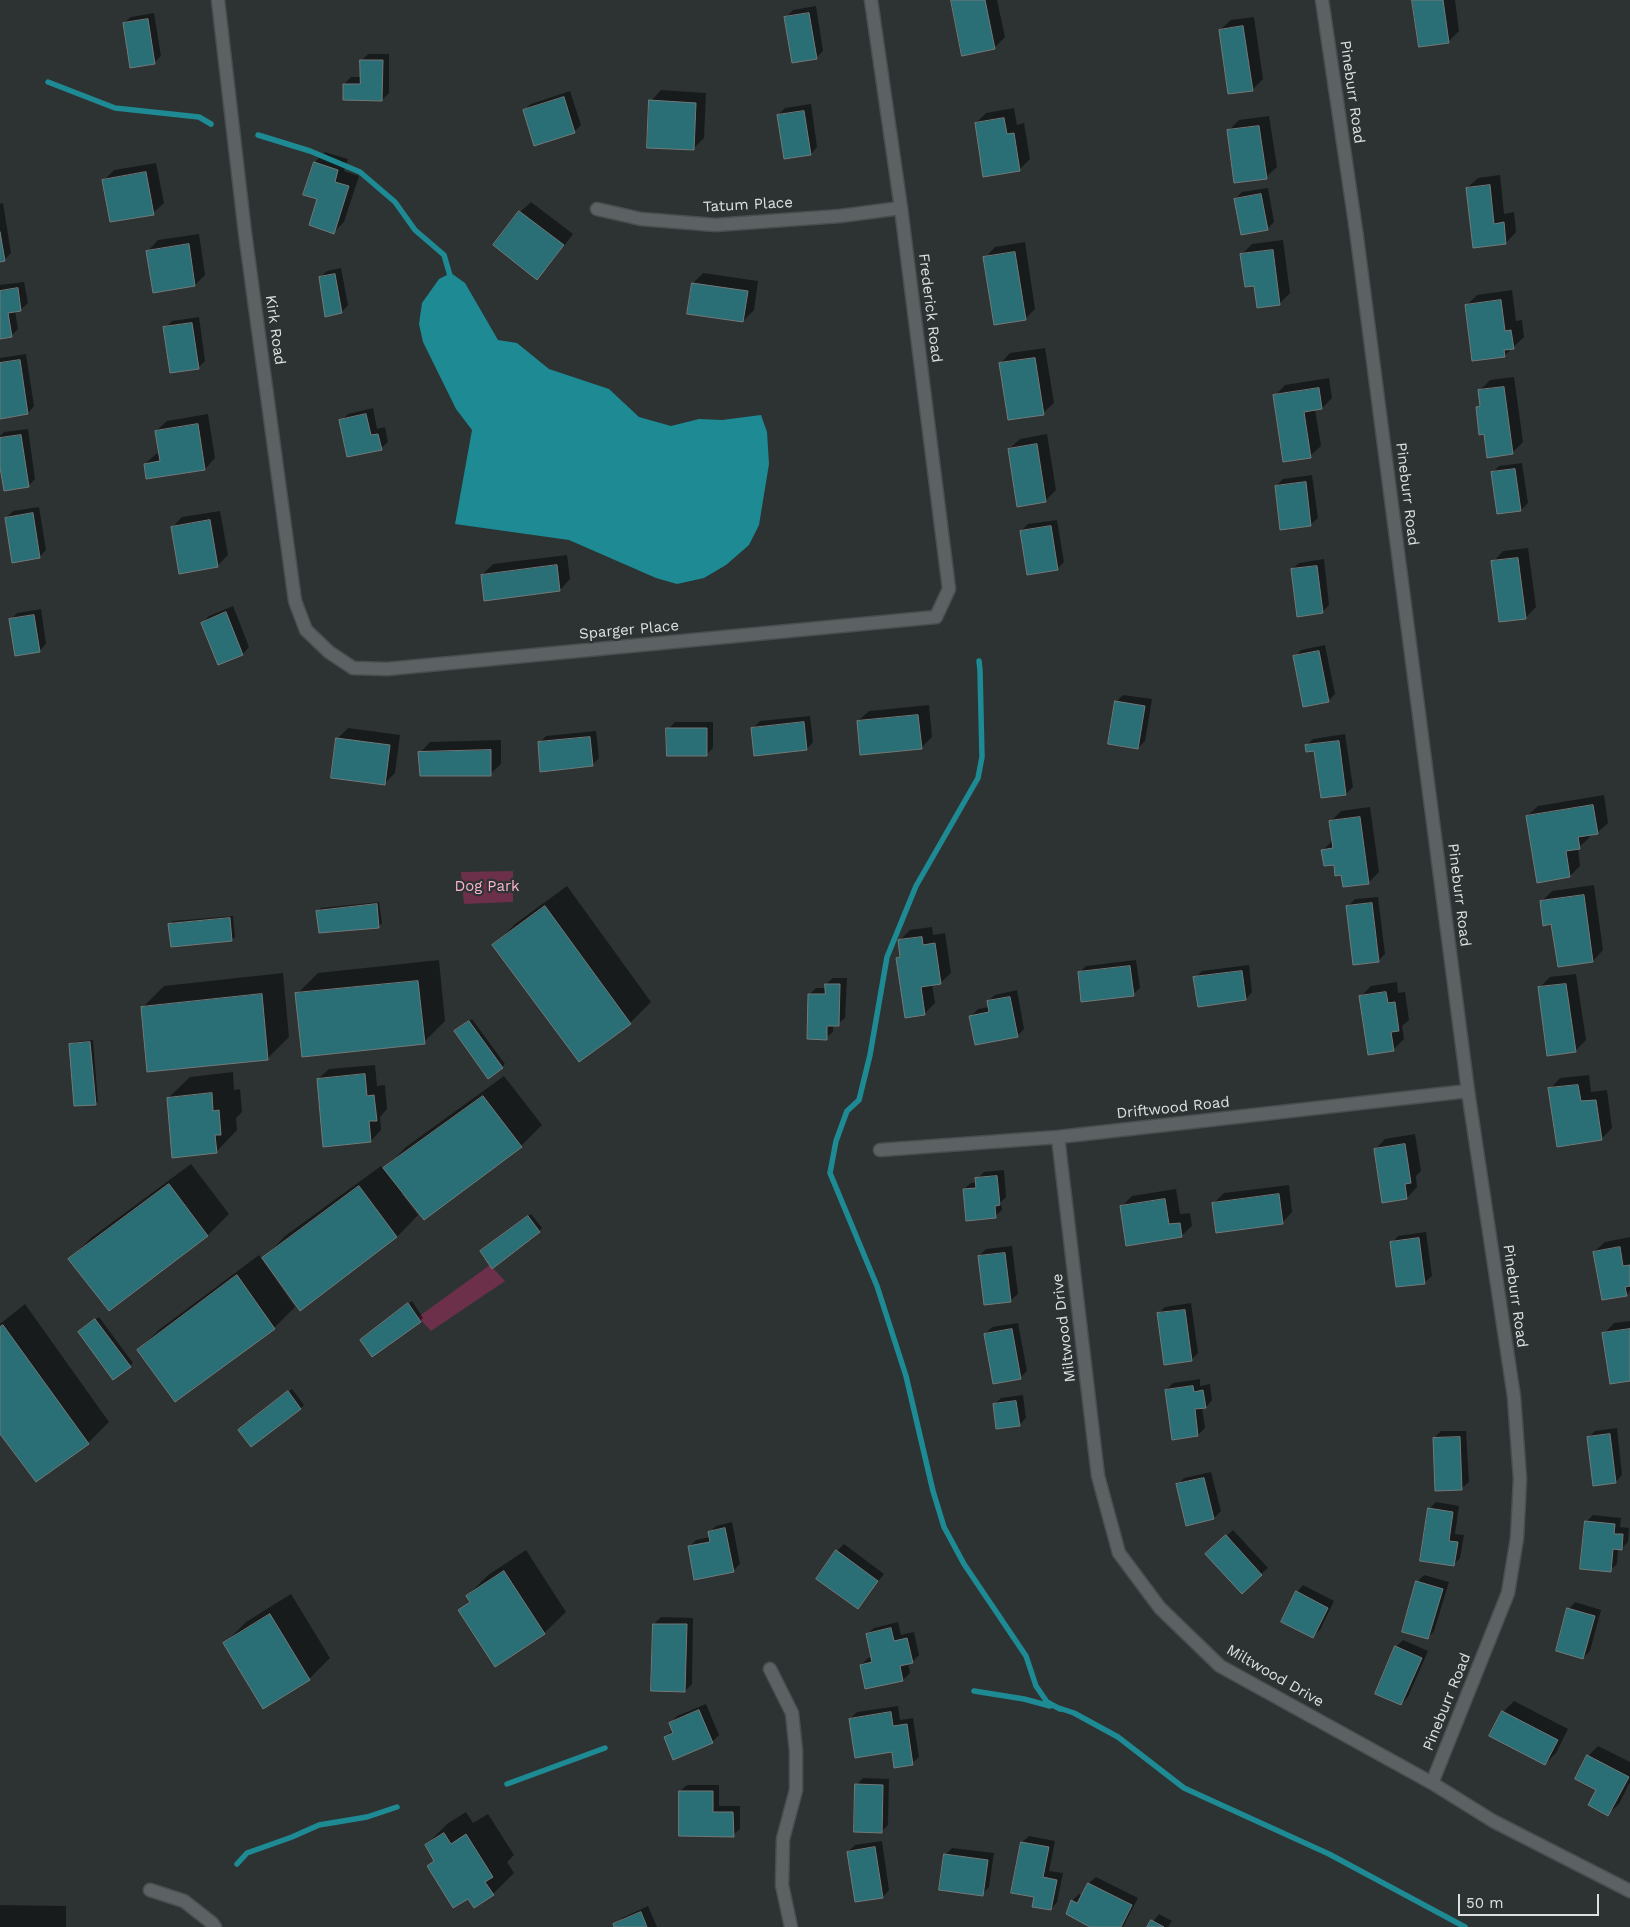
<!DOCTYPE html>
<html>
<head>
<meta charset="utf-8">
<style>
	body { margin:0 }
	#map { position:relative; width:1630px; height:1927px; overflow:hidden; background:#2d3333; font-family:"Work Sans",sans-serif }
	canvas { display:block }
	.scale { position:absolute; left:1458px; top:1894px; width:141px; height:22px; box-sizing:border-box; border:2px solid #dde0e1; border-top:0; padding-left:6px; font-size:15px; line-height:18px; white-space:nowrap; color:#dde0e1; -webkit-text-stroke:4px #2d3333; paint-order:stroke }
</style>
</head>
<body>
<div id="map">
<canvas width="1630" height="1927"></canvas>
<div class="scale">50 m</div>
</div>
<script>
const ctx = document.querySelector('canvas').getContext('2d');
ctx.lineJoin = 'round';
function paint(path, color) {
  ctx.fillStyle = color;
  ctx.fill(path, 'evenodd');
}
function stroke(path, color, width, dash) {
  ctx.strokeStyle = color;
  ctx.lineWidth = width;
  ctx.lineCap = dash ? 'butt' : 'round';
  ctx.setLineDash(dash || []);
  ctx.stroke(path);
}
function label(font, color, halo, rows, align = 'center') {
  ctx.font = font + ' "Work Sans",sans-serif';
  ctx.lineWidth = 4.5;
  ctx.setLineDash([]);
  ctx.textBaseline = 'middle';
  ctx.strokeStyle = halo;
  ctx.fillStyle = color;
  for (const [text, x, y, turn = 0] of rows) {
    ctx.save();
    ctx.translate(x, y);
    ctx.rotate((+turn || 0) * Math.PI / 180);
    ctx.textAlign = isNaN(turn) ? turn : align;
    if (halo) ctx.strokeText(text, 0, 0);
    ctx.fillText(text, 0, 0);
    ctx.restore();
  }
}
paint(new Path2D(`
	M513,871V902L464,904L461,872Z
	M490,1265L505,1281L431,1331L418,1317Z`), '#6c304a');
paint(new Path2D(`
	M451,273L465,283L498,340L517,343L549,369L609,389L639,417L671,426L699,419L722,420L761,415L767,432L769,464L759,525L749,545L726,565L704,578L677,584L656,578L569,540L455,524L472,430L456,409L423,342L419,324L422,303L439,279Z`), '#1d8a94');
paint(new Path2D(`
	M952,0H997L1005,37L994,48Z
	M1413,0H1455L1459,31L1449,41Z
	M816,6L823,51L816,58L786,17L793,10Z
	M154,13L161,56L154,63L124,23L131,17Z
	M1254,17L1263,79L1252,90L1220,30L1231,20Z
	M368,54H389V93L382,100L344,84L351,77H361L362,60Z
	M661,90L706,93L704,138L693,149L651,101Z
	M570,91L581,125L574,132L524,110L531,104Z
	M811,104L817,147L811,154L778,115L785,108Z
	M1014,108L1017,125L1024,123L1030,159L1019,170L976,123L986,113Z
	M1269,116L1277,167L1266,177L1228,131L1239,120Z
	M325,152L348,159L344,171L359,176L344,222L334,232L319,198L315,162Z
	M156,163L164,203L153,213L103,181L114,170Z
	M1500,175L1504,214L1514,212L1516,232L1506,243L1467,188L1478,178Z
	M1268,188L1274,222L1267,229L1235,199L1242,192Z
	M531,202L573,234L548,267L537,278L520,212Z
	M3,203L11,253L4,260L0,261V204Z
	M199,234L205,275L195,285L148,251L158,240Z
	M1283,240L1290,293L1280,303L1258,306L1255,284L1242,254L1252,244Z
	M1025,242L1035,309L1025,319L985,258L995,247Z
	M341,268L348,305L342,312L320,277L327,271Z
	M703,273L758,281L754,310L743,321L693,283Z
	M24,282L28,303L21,309L15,310L18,329L11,336L0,338V285Z
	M1512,290L1516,321L1522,320L1524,337L1504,356L1466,306L1477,295Z
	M199,317L205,361L198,368L165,328L172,321Z
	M1045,348L1054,403L1043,413L1000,364L1010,353Z
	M26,354L34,406L28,413L0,417V358Z
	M1514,377L1523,442L1512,453L1485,432L1477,407L1481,403L1479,391L1490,380Z
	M1329,378L1332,398L1322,408L1315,409L1321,446L1310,456L1275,396L1285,385Z
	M373,408L377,429L385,427L388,442L381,448L341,421L348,414Z
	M208,414L215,458L205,469L147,478L145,464L156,454L160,453L156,431L167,421Z
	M28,429L35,479L29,485L0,459V436L4,432Z
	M1047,434L1056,490L1045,501L1009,449L1020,439Z
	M1522,463L1528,503L1521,510L1492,473L1499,466Z
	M1312,475L1318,518L1311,524L1276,486L1283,479Z
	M39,507L46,550L39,557L6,518L13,511Z
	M220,511L228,555L217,566L172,528L182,517Z
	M1057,520L1064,562L1057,569L1021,531L1028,524Z
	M1528,548L1536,607L1525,618L1493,562L1503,551Z
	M567,555L570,579L560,590L482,575L493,564Z
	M1324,559L1329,605L1322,612L1292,569L1299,563Z
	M233,606L249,647L243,654L219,663L202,623L209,616Z
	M41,609L46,644L39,651L10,620L17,613Z
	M1325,645L1335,694L1328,701L1295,657L1301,650Z
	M1123,695L1152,699L1145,741L1138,748L1117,701Z
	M929,705L932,737L921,748L858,721L869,711Z
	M810,716L813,742L807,749L753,728L760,721Z
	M675,722H713V748L707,754L668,729Z
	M348,728L400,735L395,773L384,784L337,739Z
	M596,731L599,758L592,765L539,743L546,736Z
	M1345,734L1353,787L1346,794L1315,750L1306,746L1313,739Z
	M501,740V764L490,774L420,753L430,742Z
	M1604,795L1608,823L1597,833L1590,834V837L1578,848L1580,866L1570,876L1527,816L1538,806Z
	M1370,807L1379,872L1368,883L1342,874L1323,850L1333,840L1330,822L1341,811Z
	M1594,885L1603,950L1593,961L1541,902L1552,891Z
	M567,886L651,1002L630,1023L494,946L515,924Z
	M1378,897L1385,954L1378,961L1348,906L1355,899Z
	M379,902L382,923L379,926L320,932L318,911L321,908Z
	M233,916L235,937L231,940L170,924L173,921Z
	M932,927L933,935L945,933L951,973L940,983L932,984L935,1003L924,1014L897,959L901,954L899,941L910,930Z
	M439,960L445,1021L424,1042L297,994L318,973Z
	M1136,960L1140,988L1133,994L1079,973L1086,966Z
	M1249,965L1252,992L1246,999L1195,978L1202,971Z
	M283,973L289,1037L268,1058L142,1008L164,986Z
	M1576,974L1586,1040L1575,1051L1539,988L1550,977Z
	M833,978H847L845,1018L838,1024H833V1032L826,1038L809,995L816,988H826V984Z
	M1397,982L1398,993L1405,992L1409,1020L1402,1026L1404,1039L1393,1050L1361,996L1371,986Z
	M1017,990L1024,1029L1017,1036L971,1016L978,1009L989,1007L988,1001L995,995Z
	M472,1019L505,1064L502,1067L459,1029Z
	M93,1040L98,1101L95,1104L70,1045L74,1042Z
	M375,1065L377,1086L385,1085L387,1109L380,1117L381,1130L371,1141L318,1079L329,1069Z
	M233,1072L234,1090L240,1089L242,1112L236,1118L237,1130L216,1152L168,1098L190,1077Z
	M1589,1075L1591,1092L1607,1090L1612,1128L1601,1139L1550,1089L1560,1078Z
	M504,1076L542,1125L521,1146L404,1193L402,1194L418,1215L397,1237L264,1258L285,1236L381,1166L384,1169L406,1147Z
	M1415,1134L1421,1171L1416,1176L1417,1187L1407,1198L1383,1201L1375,1150L1385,1139Z
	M191,1164L229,1214L208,1235L109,1309L70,1259L91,1238Z
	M1004,1170L1006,1197L1001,1202L1002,1210L995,1216L964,1189L971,1183L977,1182V1179L984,1172Z
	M1289,1185L1292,1212L1282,1223L1213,1204L1224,1193Z
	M1176,1189L1180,1214L1190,1213L1192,1226L1181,1236L1121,1207L1132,1196Z
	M531,1214L542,1228L539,1231L485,1248Z
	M1426,1232L1432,1276L1425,1282L1392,1243L1398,1236Z
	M1630,1237V1291L1627,1295L1594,1252L1605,1242Z
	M1012,1246L1018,1294L1011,1300L979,1256L986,1249Z
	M259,1255L295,1307L274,1328L138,1350L160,1329Z
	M412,1301L423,1318L420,1321L365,1337Z
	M1191,1303L1198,1353L1191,1360L1158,1314L1165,1307Z
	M25,1304L109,1422L88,1443L0,1432V1324Z
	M99,1317L133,1363L114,1378L82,1329Z
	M1630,1321V1380L1604,1334L1614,1323Z
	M1018,1323L1027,1371L1020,1378L985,1334L992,1327Z
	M1200,1379V1386L1210,1384L1212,1400L1206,1407L1202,1408L1205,1428L1198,1435L1166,1390L1173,1383Z
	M292,1389L304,1405L301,1408L242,1427Z
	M1023,1395L1026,1418L1019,1425L994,1405L1001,1398Z
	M1617,1428L1622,1475L1616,1482L1588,1438L1595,1431Z
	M1441,1431H1466L1469,1482L1462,1488L1434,1438Z
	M1211,1472L1221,1511L1214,1518L1177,1485L1184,1478Z
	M1436,1502L1459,1506L1455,1534L1464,1535L1460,1558L1453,1565L1429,1509Z
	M1593,1515L1621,1518L1620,1527L1629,1528L1628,1542L1621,1549H1618L1617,1564L1610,1570L1586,1522Z
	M732,1522L740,1564L733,1571L689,1547L696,1540L710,1537V1532L716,1526Z
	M1233,1530L1268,1568L1261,1574L1214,1548Z
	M844,1544L884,1574L857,1607L837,1551Z
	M526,1550L566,1612L544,1633L460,1610L470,1600L467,1596L488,1575Z
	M1424,1575L1449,1582L1434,1631L1428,1638L1417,1582Z
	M1303,1585L1334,1601L1320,1630L1313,1636L1297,1592Z
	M291,1594L330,1658L309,1679L225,1643L246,1622Z
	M1575,1602L1601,1610L1590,1651L1583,1658L1569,1609Z
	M661,1617L693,1618L692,1684L685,1691L654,1624Z
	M898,1622L901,1635L914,1632L919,1655L912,1662L908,1663L910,1673L903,1680L861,1665L868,1658L872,1657L867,1634L874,1628Z
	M1403,1640L1428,1651L1408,1697L1401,1704L1396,1647Z
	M1514,1701L1568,1729L1556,1753L1545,1764L1491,1736L1503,1712Z
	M706,1704L719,1735L712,1742L674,1758L665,1738L672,1731L670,1723L677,1716Z
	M898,1706L900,1720L913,1718L919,1757L912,1763L850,1719L857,1712Z
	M1598,1746L1630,1762V1782L1619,1804L1608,1814L1598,1789L1588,1756Z
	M863,1778L889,1779L888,1825L881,1832L856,1785Z
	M687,1785H719V1806H740V1829L733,1835L680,1791Z
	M466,1812L473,1823L488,1814L514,1855L507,1862L514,1873L493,1894L469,1897L428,1866L435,1860L426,1845L447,1824Z
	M1029,1836L1055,1841L1049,1871L1063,1873L1057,1902L1051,1909L1035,1896L1022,1842Z
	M882,1841L889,1890L883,1897L848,1852L855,1845Z
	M952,1848L994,1853L989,1887L982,1894L945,1855Z
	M1096,1877L1138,1898L1123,1927H1092L1072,1901L1079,1894L1082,1896L1089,1883Z
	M0,1905L66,1906V1927H0Z
	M648,1906L657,1927H616L615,1925L622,1918Z
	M1159,1914L1172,1921L1168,1927H1149Z`), '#0007');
stroke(new Path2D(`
	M48,82L115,108L199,117L211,124
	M258,135L310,151L360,172L395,202L415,230L444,255L451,279
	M979,661L980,670L982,757L978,778L916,886L887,957L870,1055L859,1100L847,1111L836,1141L830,1173L877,1286L906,1376L933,1491L944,1527L964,1564L1026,1656L1036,1686L1047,1702L1060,1709
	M974,1691L1024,1699L1050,1706
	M1059,1708L1074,1713L1118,1737L1184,1788L1329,1854L1465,1927
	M507,1784L605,1748
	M237,1864L247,1853L292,1837L319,1825L367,1817L397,1807`), '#1d8a94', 5.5);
const building = new Path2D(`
	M951,0H985L995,49L962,56Z
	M1412,0H1443L1449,43L1419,47Z
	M809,13L817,59L792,63L784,17Z
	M148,19L155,64L130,68L123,23Z
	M1243,26L1253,91L1228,94L1219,30Z
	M360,60H383L382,101L343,100V84H360Z
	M564,97L575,133L534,146L523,110Z
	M649,100L696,103L694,150L647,148Z
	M804,111L811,155L784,159L777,115Z
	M1004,118L1007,134L1014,133L1020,171L983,177L975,123Z
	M1259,126L1267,179L1234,183L1227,130Z
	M314,162L338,170L335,182L349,186L334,234L309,225L317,199L303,195Z
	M146,172L154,215L110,222L102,180Z
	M1490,185L1494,224L1504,222L1506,244L1473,248L1466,188Z
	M1261,194L1268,230L1241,235L1234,199Z
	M519,211L564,245L537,280L493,245Z
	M0,232L5,261L0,262Z
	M189,244L195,286L153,293L146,251Z
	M1273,250L1280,305L1257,308L1254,286L1245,287L1240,254Z
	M1015,252L1026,320L994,325L983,257Z
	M335,274L342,313L325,317L319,277Z
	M692,283L748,291L743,322L687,314Z
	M18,288L21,311L8,313L12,337L0,339V291Z
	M1501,300L1505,331L1511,330L1514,349L1504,350L1505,357L1472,361L1465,305Z
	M192,323L199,369L170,373L163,327Z
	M1035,358L1044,415L1008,420L999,363Z
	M20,360L28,414L0,419V363Z
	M1504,387L1513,454L1487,458L1484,434L1479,435L1476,407L1480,406L1478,390Z
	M1319,388L1322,409L1304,412L1311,458L1283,462L1273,395Z
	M366,414L371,435L378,434L382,450L347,457L339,420Z
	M198,424L205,470L146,479L144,464L160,461L155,431Z
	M21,435L29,487L4,491L0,467V438Z
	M1037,444L1046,502L1017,507L1008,449Z
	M1515,469L1521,511L1497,514L1491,472Z
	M1306,482L1311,526L1280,530L1275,486Z
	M33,513L40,558L12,563L5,518Z
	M210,520L218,567L179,574L171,527Z
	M1051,526L1058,570L1027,575L1020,531Z
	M1518,558L1526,619L1499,622L1491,561Z
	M557,565L560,591L484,601L481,575Z
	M1317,566L1323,613L1297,617L1291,569Z
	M226,612L243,655L218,665L201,623Z
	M34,615L40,652L15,656L9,619Z
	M1319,651L1329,702L1303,707L1293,656Z
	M1115,701L1145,706L1138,749L1108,744Z
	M918,715L922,749L860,755L857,721Z
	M804,722L807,750L754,756L751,728Z
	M666,728H707V756H667Z
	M590,737L593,766L540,772L538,742Z
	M336,738L390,745L385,785L331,778Z
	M1339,741L1346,795L1321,798L1314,751L1306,752L1305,745Z
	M491,750V776H420L418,752Z
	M1593,805L1598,834L1578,837L1580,849L1566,851L1570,877L1537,883L1526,816Z
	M1360,817L1369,884L1343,887L1341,875L1335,876L1334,865L1324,866L1321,850L1333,848L1329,821Z
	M1584,895L1593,962L1558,967L1551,924L1543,926L1540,901Z
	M1372,903L1379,962L1353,965L1346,906Z
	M377,904L379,928L319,933L316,911Z
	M545,906L631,1024L579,1062L492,945Z
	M230,918L232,941L171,947L168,924Z
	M922,937L923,945L935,943L941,984L921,987L925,1015L905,1018L896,958L900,957L898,940Z
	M1130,966L1134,996L1081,1002L1078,972Z
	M1242,971L1246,1000L1198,1007L1193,977Z
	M418,981L425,1044L302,1057L295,993Z
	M825,984H840L839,1026H827V1040L807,1039L808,994H825Z
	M1566,984L1576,1052L1547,1056L1538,987Z
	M1386,992L1388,1003L1395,1002L1399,1031L1391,1032L1394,1051L1368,1055L1359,996Z
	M262,994L268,1060L147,1072L141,1007Z
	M1010,997L1018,1037L975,1045L969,1016L989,1012L987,1001Z
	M469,1021L503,1068L488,1079L454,1031Z
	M90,1042L96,1105L74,1106L69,1044Z
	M365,1074L367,1096L374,1095L377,1121H369L371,1142L323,1147L317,1079Z
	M1578,1085L1581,1101L1596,1100L1602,1140L1557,1147L1548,1088Z
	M212,1093L213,1111L219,1110L221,1135H215L217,1153L172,1158L167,1098Z
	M483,1096L522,1147L424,1220L383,1168Z
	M1405,1144L1411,1183L1405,1184L1407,1199L1382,1203L1374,1149Z
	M997,1176L1000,1205L995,1206L996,1218L966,1221L963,1189L976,1188L975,1178Z
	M169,1184L208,1236L109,1311L68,1259Z
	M359,1186L397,1237L300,1311L262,1258Z
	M1279,1194L1283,1224L1216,1233L1212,1203Z
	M1165,1199L1169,1224L1180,1223L1182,1237L1126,1246L1120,1206Z
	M528,1216L540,1232L492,1269L480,1251Z
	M1419,1238L1425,1284L1396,1287L1390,1242Z
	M1620,1247L1623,1266L1630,1265V1286L1625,1287L1627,1296L1602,1300L1593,1252Z
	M1005,1253L1011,1302L984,1305L978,1256Z
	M237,1275L275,1329L175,1402L137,1350Z
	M408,1303L421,1322L372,1357L360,1340Z
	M1185,1310L1192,1361L1164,1365L1157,1313Z
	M95,1319L131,1367L113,1380L78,1332Z
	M3,1325L89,1444L36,1482L0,1434V1327Z
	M1012,1329L1021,1379L993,1384L984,1334Z
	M1630,1329V1381L1610,1384L1602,1333Z
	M1193,1386L1194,1392L1203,1390L1206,1408L1195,1409L1198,1436L1172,1440L1165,1390Z
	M288,1391L301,1409L251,1447L238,1430Z
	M1016,1401L1020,1426L996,1429L993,1404Z
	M1610,1434L1616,1483L1593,1486L1587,1437Z
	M1460,1437L1462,1490L1435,1491L1433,1438Z
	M1204,1478L1214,1519L1186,1526L1176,1484Z
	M1428,1508L1453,1512L1449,1541L1458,1542L1454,1566L1420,1561Z
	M1585,1521L1615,1524L1614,1534H1623L1622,1550L1613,1549L1611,1572L1580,1569Z
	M725,1528L734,1572L694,1580L688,1546L710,1542L708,1532Z
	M1226,1535L1262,1575L1242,1594L1205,1554Z
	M836,1550L878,1581L858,1609L816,1579Z
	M504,1571L545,1634L495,1667L458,1610L470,1602L466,1596Z
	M1416,1581L1443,1589L1428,1639L1402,1632Z
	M1296,1591L1328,1608L1313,1638L1281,1622Z
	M1567,1608L1595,1616L1583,1659L1556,1651Z
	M270,1614L310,1680L263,1709L223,1643Z
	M653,1624H687L685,1692L651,1691Z
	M891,1628L894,1641L907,1638L913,1663L900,1666L903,1681L865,1689L860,1665L872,1662L866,1634Z
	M1395,1646L1422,1658L1401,1705L1375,1694Z
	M699,1710L713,1743L673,1760L664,1737L673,1733L669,1723Z
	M1502,1711L1558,1740L1545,1765L1489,1736Z
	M891,1712L893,1726L907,1724L913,1765L894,1768L892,1752L855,1758L849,1719Z
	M1587,1755L1629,1777L1608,1816L1588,1805L1596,1790L1575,1779Z
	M855,1784L883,1785L882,1833L854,1832Z
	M679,1791H713V1812H733L734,1837L679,1836Z
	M444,1833L451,1844L466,1834L493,1877L485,1882L494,1895L474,1908L468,1899L453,1908L427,1866L434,1861L425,1845Z
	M1021,1842L1049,1847L1043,1877L1057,1880L1051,1910L1032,1907L1034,1897L1011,1893Z
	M875,1847L883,1898L855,1902L847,1852Z
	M944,1854L988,1860L983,1896L939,1890Z
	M1088,1883L1132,1905L1121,1927H1090L1066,1914L1071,1900L1077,1903Z
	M641,1912L647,1927H614L613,1924Z
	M1151,1920L1164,1927H1147Z`);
paint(building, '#296f75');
stroke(building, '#72797a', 1);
const minor = new Path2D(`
	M218,0L245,233L295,601L306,630L329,652L353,668L387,669L936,617L949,589L901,208L871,0
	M1322,0L1356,230L1468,1091L1514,1397L1520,1479L1517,1538L1508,1593L1432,1783
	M597,209L641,219L715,225L840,216L901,208
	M1058,1137L1098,1476L1119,1553L1160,1608L1220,1666L1432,1783L1493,1821L1630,1891
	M880,1150L1058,1137L1468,1091
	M770,1669L792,1713L796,1751V1790L783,1839L782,1885L791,1927
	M150,1890L184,1901L212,1923L215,1927`);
stroke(minor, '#494e4e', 15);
stroke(minor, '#5c6263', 12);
label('15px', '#dde0e1', '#2d3333', [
	["Pineburr Road",1352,92,82],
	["Tatum Place",748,205,-3],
	["Frederick Road",930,308,83],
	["Kirk Road",275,330,82],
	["Pineburr Road",1407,494,83],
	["Sparger Place",629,630,-5],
	["Pineburr Road",1459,895,83],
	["Driftwood Road",1173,1108,-6],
	["Pineburr Road",1515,1296,82],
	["Miltwood Drive",1064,1328,-97],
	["Miltwood Drive",1275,1676,30],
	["Pineburr Road",1447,1702,-68]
]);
label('15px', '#fab4ce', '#2d3333', [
	["Dog Park",487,887]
]);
</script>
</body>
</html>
